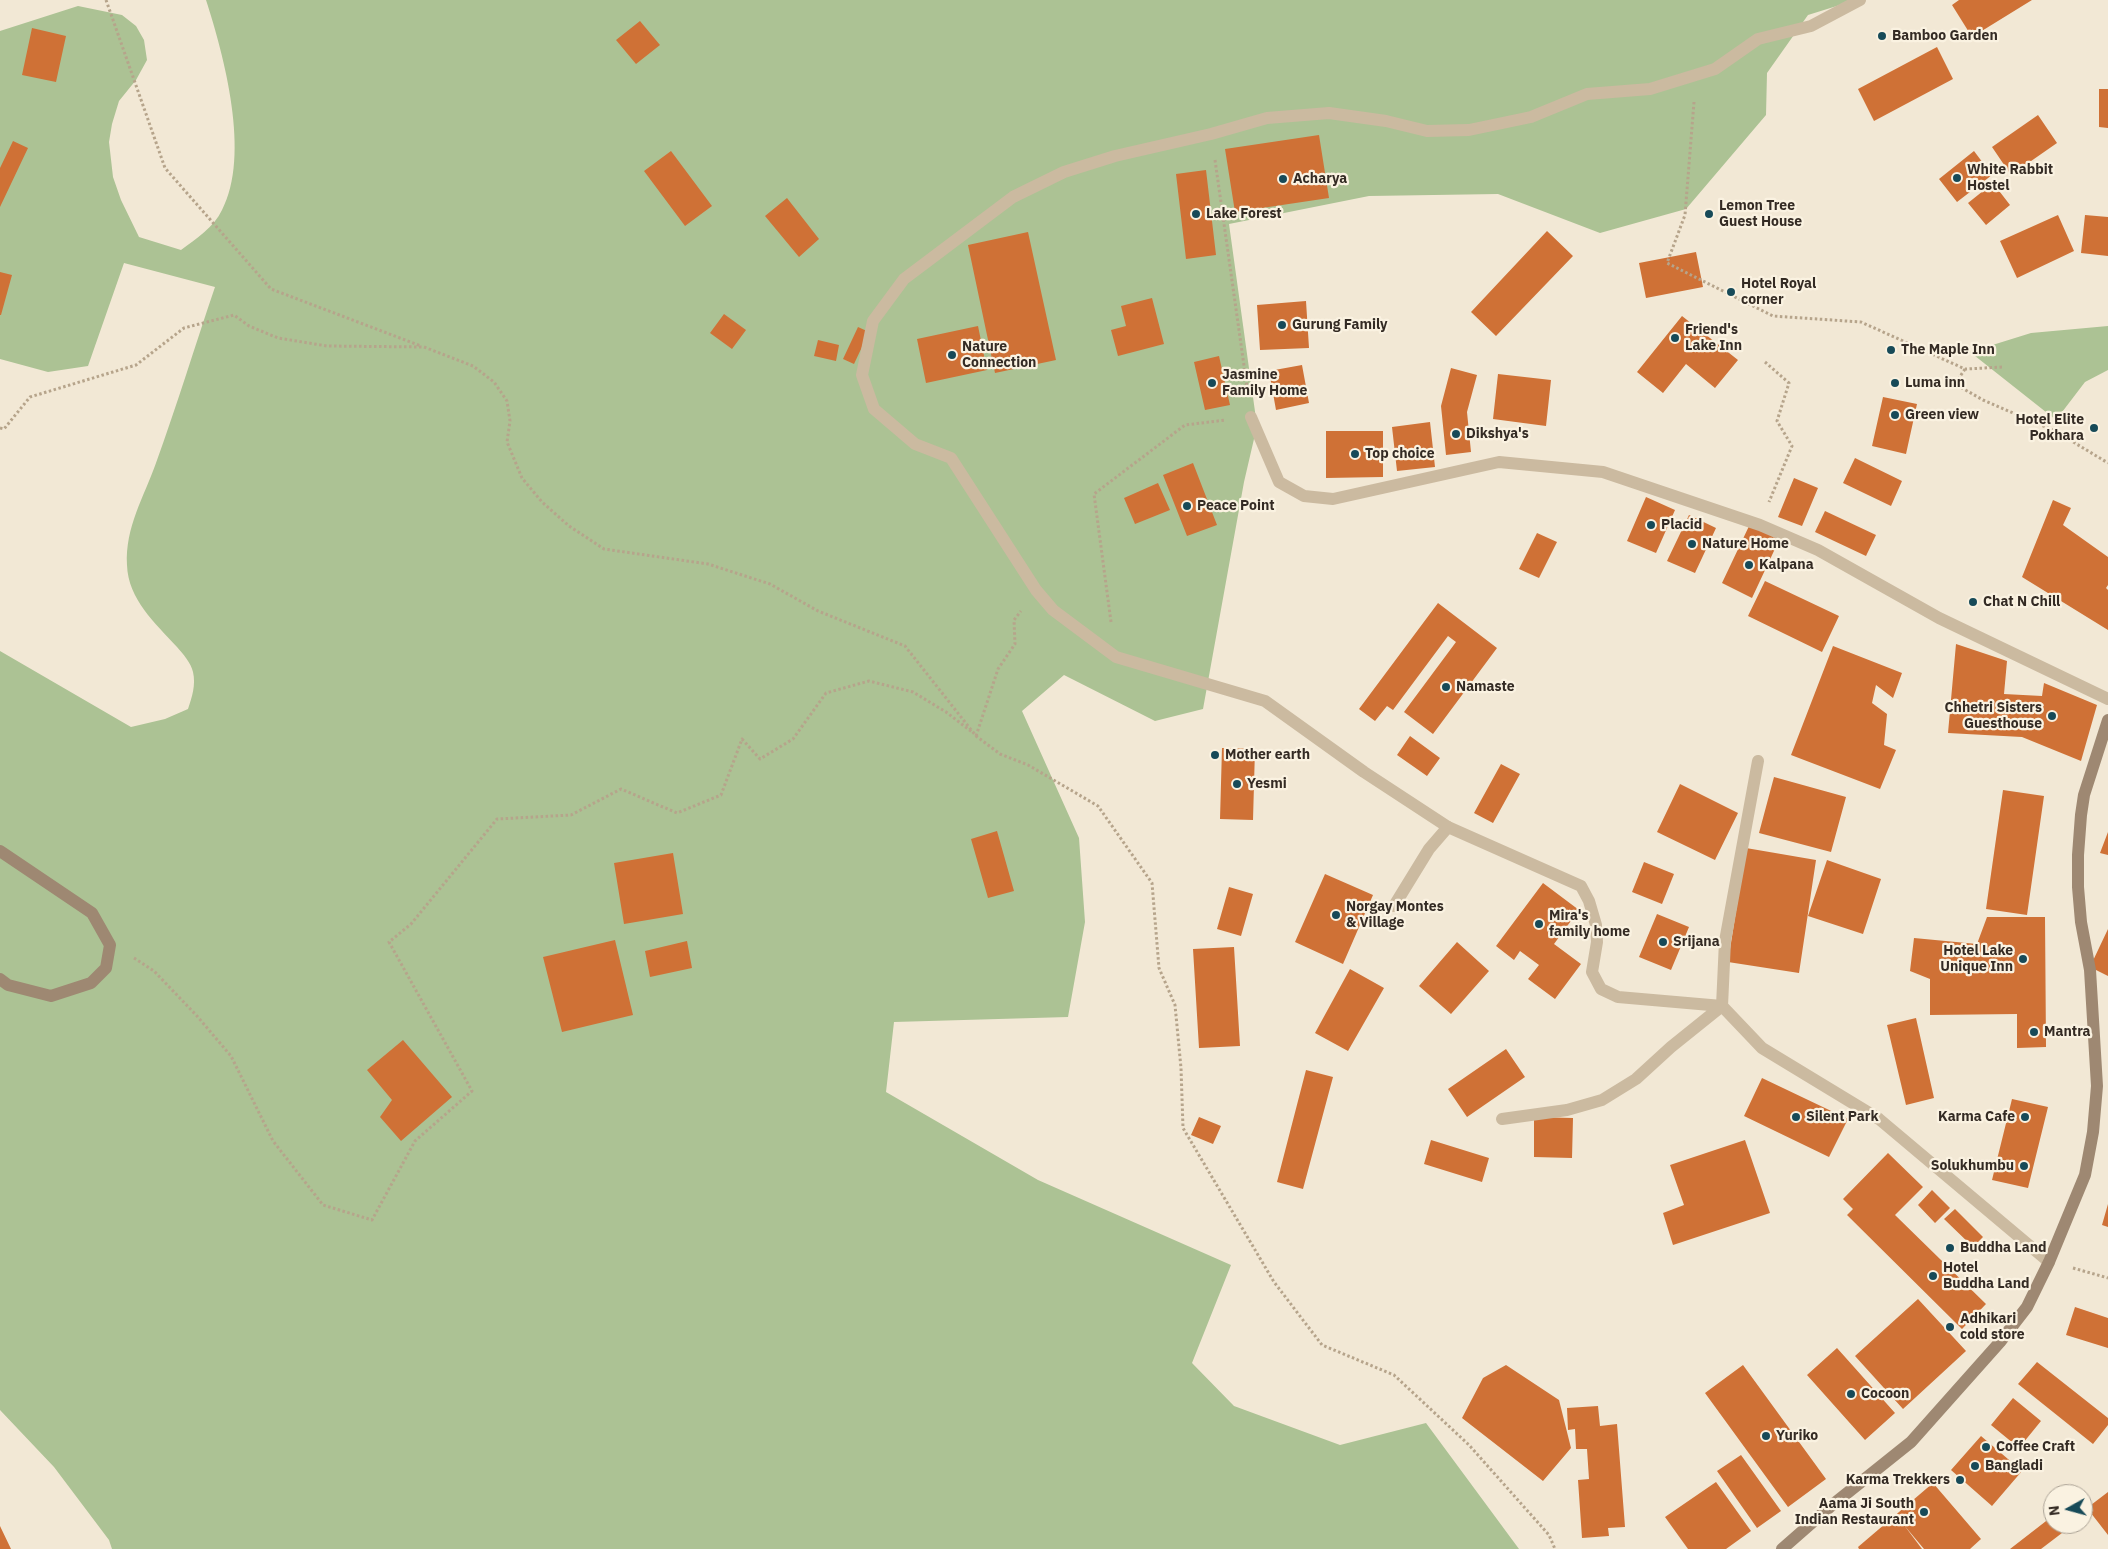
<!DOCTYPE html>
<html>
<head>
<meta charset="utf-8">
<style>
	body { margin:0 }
	#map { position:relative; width:2108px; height:1549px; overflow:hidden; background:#f2e8d5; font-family:"IBM Plex Sans",sans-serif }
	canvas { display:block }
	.north { position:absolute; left:2043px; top:1484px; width:50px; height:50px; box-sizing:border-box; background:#faf2e1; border:1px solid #aba295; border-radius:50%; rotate:263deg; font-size:14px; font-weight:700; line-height:20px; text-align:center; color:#342b24 }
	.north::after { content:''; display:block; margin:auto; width:18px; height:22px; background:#174a58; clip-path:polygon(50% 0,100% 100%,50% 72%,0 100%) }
</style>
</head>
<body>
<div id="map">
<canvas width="2108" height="1549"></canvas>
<div class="north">N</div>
</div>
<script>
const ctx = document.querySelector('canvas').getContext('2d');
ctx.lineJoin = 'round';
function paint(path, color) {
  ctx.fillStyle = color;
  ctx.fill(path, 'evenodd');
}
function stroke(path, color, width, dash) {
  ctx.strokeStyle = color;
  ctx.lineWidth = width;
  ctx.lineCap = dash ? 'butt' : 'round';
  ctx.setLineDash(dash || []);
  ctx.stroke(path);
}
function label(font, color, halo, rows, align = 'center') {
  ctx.font = font + ' "IBM Plex Sans",sans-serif';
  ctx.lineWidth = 4.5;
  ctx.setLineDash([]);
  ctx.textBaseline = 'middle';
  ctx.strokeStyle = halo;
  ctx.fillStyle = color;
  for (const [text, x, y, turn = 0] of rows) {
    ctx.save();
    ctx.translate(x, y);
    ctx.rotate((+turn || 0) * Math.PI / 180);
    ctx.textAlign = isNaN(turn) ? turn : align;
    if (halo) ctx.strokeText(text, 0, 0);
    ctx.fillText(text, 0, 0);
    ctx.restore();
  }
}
paint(new Path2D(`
	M206,0H1856L1808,15L1767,73L1766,115L1686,209L1600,233L1498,194L1369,196L1229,224L1257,426L1244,482L1203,709L1155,721L1064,675L1022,711L1079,838L1085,922L1068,1017L894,1022L886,1092L1038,1180L1231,1265L1192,1363L1234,1406L1340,1445L1426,1423L1519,1549H112L109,1540L54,1467L0,1410V651L131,727L165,719L188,709C192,697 196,685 193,672C191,663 183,654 177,647C155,623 128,599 127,565C125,527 144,497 156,463C177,405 195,346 215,287L124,263L88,366L48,372L0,359V31L78,6L122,15L136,26L144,40L147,60L136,80L119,101L112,124L109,142L113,177L121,200L139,237L181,250C196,239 214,227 222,210C251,155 224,56 206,0Z
	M2108,326V370L2085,382L2056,420L1970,352L2031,333Z`), '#acc294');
paint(new Path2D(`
	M1959,0H2032L1972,37L1952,5Z
	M640,21L660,45L636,64L616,40Z
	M32,28L66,36L56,82L22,75Z
	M1937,47L1953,79L1874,121L1858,89Z
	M2099,89H2108V128L2099,127Z
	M2038,115L2057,143L2011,175L1992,147Z
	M1319,135L1329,198L1235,212L1225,149Z
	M13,141L28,148L0,207V168Z
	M671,151L712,206L685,226L644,171Z
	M1974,151L1992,175L1957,202L1939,179Z
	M1206,170L1216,255L1186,259L1176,174Z
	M1993,183L2010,205L1986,225L1968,203Z
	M787,198L819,239L799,257L765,216Z
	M2058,215L2074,251L2017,278L2000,241Z
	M2085,215L2108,217V256L2081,253Z
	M1547,231L1573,256L1496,336L1471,312Z
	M1028,232L1056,360L995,373L968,245Z
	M1696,252L1703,287L1646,298L1639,263Z
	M0,272L12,275L1,315H0Z
	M1152,298L1164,344L1118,356L1111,330L1126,326L1121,306Z
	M1306,301L1309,348L1260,350L1257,305Z
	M724,314L746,330L732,349L710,333Z
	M1682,316L1738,360L1715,388L1686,364L1663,393L1637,372Z
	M978,326L987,370L926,383L917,339Z
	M858,327L869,332L854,364L843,359Z
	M818,340L839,345L836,361L814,356Z
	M1219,356L1230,405L1205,410L1194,362Z
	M1302,365L1309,403L1276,410L1269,371Z
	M1451,368L1477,375L1467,412L1471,452L1446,455L1441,406Z
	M1498,374L1551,380L1546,426L1493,419Z
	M1883,397L1917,404L1906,454L1872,446Z
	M1430,422L1435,467L1397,471L1392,427Z
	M1326,431H1383V477L1326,478Z
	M1855,458L1902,481L1891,506L1843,483Z
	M1193,463L1217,525L1187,536L1163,475Z
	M1794,478L1818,488L1802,526L1778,517Z
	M1158,483L1170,510L1135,524L1124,498Z
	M1646,497L1675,510L1656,553L1627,541Z
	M2053,500L2071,508L2063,525L2108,557V585L2106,588L2108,590V630L2022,577Z
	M1825,511L1876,535L1866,556L1815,532Z
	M1689,515L1716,528L1695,573L1667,561Z
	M1750,524L1780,538L1752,598L1722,583Z
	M1537,533L1557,542L1539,578L1519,569Z
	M1765,581L1839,616L1822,652L1748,616Z
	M1438,603L1497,648L1433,734L1404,712L1456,642L1448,636L1393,710L1387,706L1375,721L1359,709Z
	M1956,644L2007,661L2004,694L2042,696L2044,683L2097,705L2081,761L2022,737L1948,733Z
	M1833,646L1902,673L1893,698L1876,685L1872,703L1887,714L1884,745L1896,750L1880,789L1791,755Z
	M1410,736L1440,758L1427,776L1397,755Z
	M1222,748L1255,749L1253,820L1220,819Z
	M1501,764L1520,774L1493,823L1474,813Z
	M1774,777L1846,797L1831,852L1759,833Z
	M1680,784L1738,813L1715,860L1657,832Z
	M2003,790L2044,796L2027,915L1986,909Z
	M997,831L1014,891L988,898L971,839Z
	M2108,832V855L2100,853Z
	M1746,848L1816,860L1799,973L1728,962Z
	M673,853L683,914L624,924L614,863Z
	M1827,860L1881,879L1863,934L1808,916Z
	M1644,862L1674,874L1662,904L1632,892Z
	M1325,874L1373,895L1343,964L1295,942Z
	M1543,883L1579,910L1554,944L1581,964L1555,999L1528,979L1539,965L1520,951L1514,960L1496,946Z
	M1229,887L1253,894L1241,936L1217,929Z
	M1657,914L1689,927L1671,970L1639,957Z
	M1987,917H2045L2046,1047L2017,1048V1014L1930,1015V979L1910,971L1914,938L1977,944Z
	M2108,929V976L2090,967Z
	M615,940L633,1015L562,1032L543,957Z
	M687,941L692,968L650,977L645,951Z
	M1457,942L1489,971L1451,1014L1419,986Z
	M1234,947L1240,1046L1199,1048L1193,949Z
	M1350,969L1384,988L1348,1051L1315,1033Z
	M1916,1018L1934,1098L1906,1105L1887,1025Z
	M403,1040L452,1097L401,1141L380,1117L392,1100L367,1070Z
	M1506,1049L1525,1077L1467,1117L1448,1089Z
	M1306,1070L1333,1077L1303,1189L1277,1182Z
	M1762,1078L1848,1119L1829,1157L1744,1116Z
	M2012,1099L2048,1107L2028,1188L1992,1180Z
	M1199,1117L1221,1126L1213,1144L1191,1135Z
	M1534,1117L1573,1118L1572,1158L1534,1157Z
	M1431,1140L1489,1158L1482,1182L1424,1164Z
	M1745,1140L1770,1213L1673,1245L1663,1213L1684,1205L1670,1165Z
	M1888,1153L1923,1187L1895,1215L1986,1304L1962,1329L1847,1215L1853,1209L1843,1199Z
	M1932,1190L1950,1208L1935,1223L1918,1205Z
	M2108,1204V1227L2102,1225Z
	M1955,1209L1983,1237L1973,1247L1944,1219Z
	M1918,1299L1966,1351L1903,1409L1855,1356Z
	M2075,1307L2108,1318V1348L2066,1335Z
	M1837,1348L1895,1413L1865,1440L1807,1375Z
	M2037,1362L2108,1418V1425L2093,1444L2018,1384Z
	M1506,1365L1559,1400L1571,1448L1543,1481L1462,1418L1483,1378Z
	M1743,1365L1826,1479L1788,1507L1705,1393Z
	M2013,1398L2041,1421L2019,1448L1991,1425Z
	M1598,1406L1600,1426L1617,1424L1625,1527L1608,1528L1609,1536L1582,1538L1578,1480L1589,1479L1587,1449H1576L1575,1429L1568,1430L1567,1408Z
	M1981,1436L2022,1471L1992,1506L1951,1470Z
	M1741,1455L1781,1511L1757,1528L1717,1471Z
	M1716,1482L1751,1531L1726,1549H1688L1665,1517Z
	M1933,1483L1981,1539L1970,1549H1924L1904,1525L1922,1549H1859L1858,1547Z
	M2108,1492V1535L2087,1508Z
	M2050,1518L2053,1524L2062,1533L2041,1549H2010Z
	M0,1526L11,1549H0Z`), '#cf7136');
stroke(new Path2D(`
	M106,0L165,168L271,289L421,346
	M1694,102L1685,215L1667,263L1773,316L1861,322L1965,369L2004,367
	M1215,160L1248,394
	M1765,362L1789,383L1777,421L1792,446L1769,502
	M1965,369L1955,384L1983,400L2055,431L2108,463
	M0,428L4,429L30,397L136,365L184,328L234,315L249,326L278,338L327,346L424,347L473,366L494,382L507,401L510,421L507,442L522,478L542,502L569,526L604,549L708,564L770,584L818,611L905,646L976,736L1000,754L1028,765L1098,806L1152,883L1159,968L1175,1005L1181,1068L1183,1128L1274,1282L1322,1345L1394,1375L1469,1445L1549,1535L1555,1549
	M1111,622L1094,494L1185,425L1226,420
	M976,736L998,669L1015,644L1014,620L1021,611
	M134,958L154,971L197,1016L231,1056L273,1141L323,1205L372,1220L415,1141L472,1091L389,942L411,924L497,819L571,815L621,789L677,813L721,795L742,739L760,759L793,739L826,693L869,681L913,692L946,712L972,732
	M2073,1268L2108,1278`), '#b6a48b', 3, [2.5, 2.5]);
stroke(new Path2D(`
	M1394,906L1429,849L1448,827`), '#cbbaa0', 12);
stroke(new Path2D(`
	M1860,0L1811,26L1758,39L1715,69L1650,89L1587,94L1531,117L1469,130L1427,131L1386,121L1329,113L1267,118L1211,134L1115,156L1064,172L1013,197L904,279L873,321L862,375L874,409L915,444L951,458L1036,590L1053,610L1116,657L1265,701L1364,772L1448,827L1581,886L1589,901L1596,925L1597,942L1592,972L1601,989L1618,997L1722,1006L1762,1048L1879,1119L2049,1262
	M1251,417L1279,482L1304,496L1333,499L1499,462L1603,472L1760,525L1818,550L1939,618L2108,699
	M1502,1119L1567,1110L1602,1100L1636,1079L1671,1047L1722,1006L1725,941L1758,761`), '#cbbaa0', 12);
stroke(new Path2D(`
	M0,851L92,913L110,945L106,968L91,983L51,996L8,985L0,979
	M1782,1549L1831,1506L1911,1442L2000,1342L2027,1307L2049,1262L2085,1175L2093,1132L2097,1086L2090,970L2081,922L2078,887V855L2081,815L2084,795L2108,720`), '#9e8872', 12);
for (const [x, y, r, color] of [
	[1882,36,5,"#174a58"],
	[1957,178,5,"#174a58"],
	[1283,179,5,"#174a58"],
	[1196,214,5,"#174a58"],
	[1709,214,5,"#174a58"],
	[1731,292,5,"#174a58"],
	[1282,325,5,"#174a58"],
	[1675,338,5,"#174a58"],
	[1891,350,5,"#174a58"],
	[952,355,5,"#174a58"],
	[1212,383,5,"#174a58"],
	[1895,383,5,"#174a58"],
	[1895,415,5,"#174a58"],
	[2094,428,5,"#174a58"],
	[1456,434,5,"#174a58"],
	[1355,454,5,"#174a58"],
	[1187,506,5,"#174a58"],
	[1651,525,5,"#174a58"],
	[1692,544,5,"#174a58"],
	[1749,565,5,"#174a58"],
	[1973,602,5,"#174a58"],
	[1446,687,5,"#174a58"],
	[2052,716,5,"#174a58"],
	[1215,755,5,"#174a58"],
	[1237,784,5,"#174a58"],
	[1336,915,5,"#174a58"],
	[1539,924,5,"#174a58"],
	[1663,942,5,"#174a58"],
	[2023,959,5,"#174a58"],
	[2034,1032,5,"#174a58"],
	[1796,1117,5,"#174a58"],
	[2025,1117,5,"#174a58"],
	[2024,1166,5,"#174a58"],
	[1950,1248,5,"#174a58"],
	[1933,1276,5,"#174a58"],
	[1950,1327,5,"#174a58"],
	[1851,1394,5,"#174a58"],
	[1766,1436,5,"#174a58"],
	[1986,1447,5,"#174a58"],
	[1975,1466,5,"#174a58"],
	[1960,1480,5,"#174a58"],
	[1924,1512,5,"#174a58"]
]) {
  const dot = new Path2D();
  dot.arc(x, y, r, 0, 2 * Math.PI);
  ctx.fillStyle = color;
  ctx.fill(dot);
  stroke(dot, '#faf2e1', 2);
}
label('bold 14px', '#342b24', '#faf2e1', [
	["Bamboo Garden",1892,36],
	["White Rabbit",1967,170],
	["Hostel",1967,186],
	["Acharya",1293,179],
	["Lemon Tree",1719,206],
	["Guest House",1719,222],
	["Lake Forest",1206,214],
	["Hotel Royal",1741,284],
	["corner",1741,300],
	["Gurung Family",1292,325],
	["Friend's",1685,330],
	["Lake Inn",1685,346],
	["Nature",962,347],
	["Connection",962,363],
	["The Maple Inn",1901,350],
	["Jasmine",1222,375],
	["Family Home",1222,391],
	["Luma inn",1905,383],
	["Green view",1905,415],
	["Hotel Elite",2084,420,"right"],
	["Pokhara",2084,436,"right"],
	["Dikshya's",1466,434],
	["Top choice",1365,454],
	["Peace Point",1197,506],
	["Placid",1661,525],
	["Nature Home",1702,544],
	["Kalpana",1759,565],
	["Chat N Chill",1983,602],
	["Namaste",1456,687],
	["Chhetri Sisters",2042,708,"right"],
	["Guesthouse",2042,724,"right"],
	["Mother earth",1225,755],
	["Yesmi",1247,784],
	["Norgay Montes",1346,907],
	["& Village",1346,923],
	["Mira's",1549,916],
	["family home",1549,932],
	["Srijana",1673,942],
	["Hotel Lake",2013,951,"right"],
	["Unique Inn",2013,967,"right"],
	["Mantra",2044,1032],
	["Silent Park",1806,1117],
	["Karma Cafe",2015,1117,"right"],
	["Solukhumbu",2014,1166,"right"],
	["Buddha Land",1960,1248],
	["Hotel",1943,1268],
	["Buddha Land",1943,1284],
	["Adhikari",1960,1319],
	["cold store",1960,1335],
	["Cocoon",1861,1394],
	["Yuriko",1776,1436],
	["Coffee Craft",1996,1447],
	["Bangladi",1985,1466],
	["Karma Trekkers",1950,1480,"right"],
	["Aama Ji South",1914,1504,"right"],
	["Indian Restaurant",1914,1520,"right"]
], 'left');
</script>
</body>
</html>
